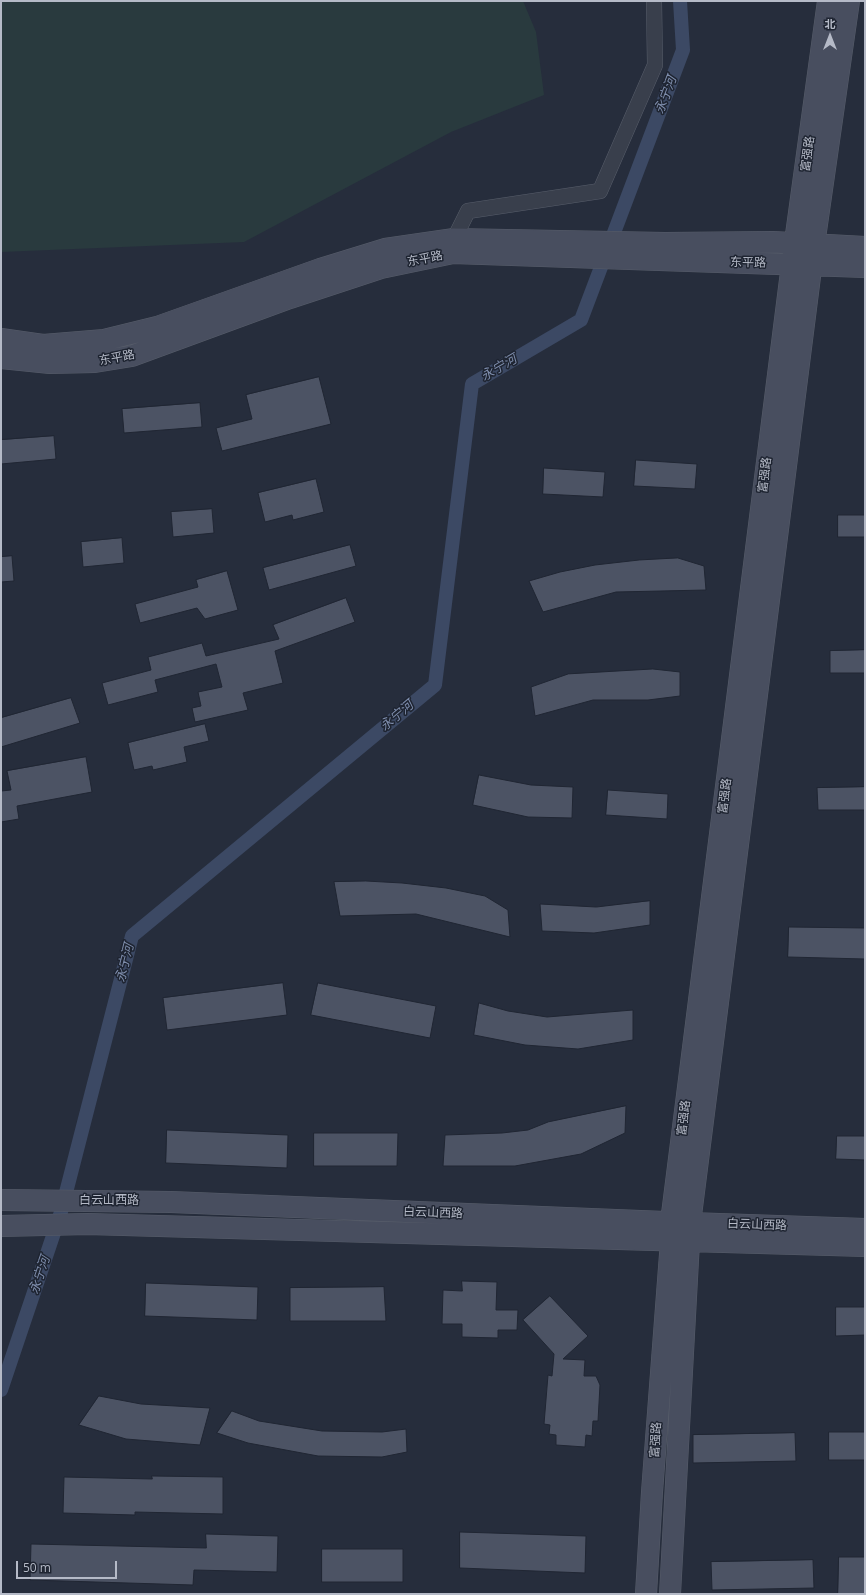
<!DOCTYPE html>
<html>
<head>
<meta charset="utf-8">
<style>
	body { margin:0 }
	#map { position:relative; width:866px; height:1595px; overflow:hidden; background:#262d3c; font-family:"Open Sans","Noto Sans SC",sans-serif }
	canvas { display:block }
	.frame { position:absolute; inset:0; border:2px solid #b5bac7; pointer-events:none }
	.north { position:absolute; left:810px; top:16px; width:40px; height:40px; -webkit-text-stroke:3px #1e2431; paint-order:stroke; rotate:0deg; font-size:11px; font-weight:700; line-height:16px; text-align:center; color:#b5bac7 }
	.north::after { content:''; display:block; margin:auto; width:14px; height:18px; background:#b5bac7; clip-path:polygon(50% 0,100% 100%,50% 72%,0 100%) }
	.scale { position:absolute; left:16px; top:1561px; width:101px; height:18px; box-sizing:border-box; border:2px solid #b5bac7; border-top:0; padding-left:5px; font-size:12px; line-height:14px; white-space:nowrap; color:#b5bac7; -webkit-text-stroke:3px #1e2431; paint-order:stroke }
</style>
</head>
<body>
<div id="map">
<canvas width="866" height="1595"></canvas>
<div class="frame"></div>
<div class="north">北</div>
<div class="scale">50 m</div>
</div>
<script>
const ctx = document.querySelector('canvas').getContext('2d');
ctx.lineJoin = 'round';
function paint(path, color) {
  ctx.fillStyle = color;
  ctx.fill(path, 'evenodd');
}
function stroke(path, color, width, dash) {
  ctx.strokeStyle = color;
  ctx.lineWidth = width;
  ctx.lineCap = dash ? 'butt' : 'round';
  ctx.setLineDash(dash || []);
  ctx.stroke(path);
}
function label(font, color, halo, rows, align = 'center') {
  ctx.font = font + ' "Open Sans","Noto Sans SC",sans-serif';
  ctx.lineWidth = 3;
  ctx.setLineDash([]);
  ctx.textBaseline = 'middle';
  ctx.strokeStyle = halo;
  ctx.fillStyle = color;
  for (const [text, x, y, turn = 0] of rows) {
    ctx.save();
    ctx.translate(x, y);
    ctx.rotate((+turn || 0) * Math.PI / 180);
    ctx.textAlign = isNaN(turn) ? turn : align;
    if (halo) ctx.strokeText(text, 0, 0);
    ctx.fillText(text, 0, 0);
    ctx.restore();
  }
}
paint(new Path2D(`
	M1,1H523L536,32L544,95L451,132L244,242L1,252Z`), '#293a3e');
stroke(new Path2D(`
	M1,1390L61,1212L132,936L435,685L472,384L581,320L683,50L680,1`), '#3c4964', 14);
const building = new Path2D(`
	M319,377L331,424L222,451L216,428L252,419L246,395Z
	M200,403L202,427L124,433L122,409Z
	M54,436L56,459L1,464V440Z
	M636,460L697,464L695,489L634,486Z
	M544,468L605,472L603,497L543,494Z
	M316,479L324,512L293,520L292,515L265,522L258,493Z
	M212,509L214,533L173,537L171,512Z
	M838,515H865V537H838Z
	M122,538L124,563L83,567L81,542Z
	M350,545L356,566L269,590L263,568Z
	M12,556L14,581L1,582V557Z
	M678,558L704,566L706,590L616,592L543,612L529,581L560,572L595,565L639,560Z
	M227,571L238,610L205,619L197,608L140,623L135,604L198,587L196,580Z
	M346,598L355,622L275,651L283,683L243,693L248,710L195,722L192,708L201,706L198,692L222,687L216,664L155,680L158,692L108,705L102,683L151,670L148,657L202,643L206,656L279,639L273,625Z
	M865,650V673H830V651Z
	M653,669L680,672V696L648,700H593L535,716L531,687L568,674Z
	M71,698L80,723L1,747V718Z
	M205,724L209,741L184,747L187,762L153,770L152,766L134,770L128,743Z
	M86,757L92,792L17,806L19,819L1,822V791L11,790L7,771Z
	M479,775L531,785L573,787L572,818L528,817L473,805Z
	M865,787V810H818L817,788Z
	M608,790L668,794L667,819L606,815Z
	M366,881L402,883L446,888L485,896L508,910L510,937L416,914L340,916L334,882Z
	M650,901V925L594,933L542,931L540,904L596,907Z
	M789,927L865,928V959L788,957Z
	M283,983L287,1015L167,1030L163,998Z
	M318,983L436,1006L430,1038L311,1015Z
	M479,1003L508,1011L547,1017L633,1010V1040L578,1049L525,1045L474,1035Z
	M626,1106L625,1133L581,1154L515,1166H443L445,1135L502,1133L528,1130L548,1122Z
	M167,1130L288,1135L287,1168L166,1163Z
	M314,1133H398L397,1166H314Z
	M837,1136H865V1160L836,1159Z
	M462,1281L497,1282L496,1310H518L517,1330H498V1338L462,1337V1324H442L443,1290L462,1291Z
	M146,1283L258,1287L257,1320L145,1316Z
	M384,1287L386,1321H290V1288Z
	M550,1296L588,1336L563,1359L585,1360L584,1376H596L600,1385L598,1421H593L592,1436L586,1435L585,1447L556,1445V1435L549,1434L550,1425L544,1424L548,1375L552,1376L554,1354L523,1320Z
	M836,1307H865V1335L836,1336Z
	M99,1396L141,1404L210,1408L200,1445L126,1439L79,1425Z
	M232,1411L259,1421L322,1431L382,1432L406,1429L407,1452L382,1457L318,1456L248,1443L217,1433Z
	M829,1432H865V1460H829Z
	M795,1433L796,1461L693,1463V1435Z
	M152,1476L223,1477V1514L135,1512V1515L63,1513L64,1477L152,1479Z
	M460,1532L586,1536L585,1573L460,1568Z
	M206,1534L278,1536L277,1572L194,1570L193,1585L30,1580L31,1544L206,1548Z
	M322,1549H403V1582H322Z
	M839,1557H865V1594H838Z
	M813,1560L814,1588L712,1590L711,1562Z`);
paint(building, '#4c5364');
stroke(building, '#202633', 1);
const street = new Path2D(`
	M454,239L468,211L600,191L655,65L654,1`);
const secondary = new Path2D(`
	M1,339L43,345L104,340L157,327L320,269L385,249L454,239L665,243L773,242L865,247
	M1,358L50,363L95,362L132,356L290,298L381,268L453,253L865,267
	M1,1200L171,1202L690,1223L865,1229
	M1,1226L88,1224L865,1246
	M646,1594L652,1492L671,1241V1222L792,264L828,1
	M670,1594L690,1223L814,245L849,1`);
stroke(street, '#575d6a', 16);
stroke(secondary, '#575d6a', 22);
stroke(street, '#393f4c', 15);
stroke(secondary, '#484e5f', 21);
label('12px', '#b5bac7', '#1e2431', [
	["富强路",808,154,-82],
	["东平路",425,259,-11],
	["东平路",748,263,1],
	["东平路",117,358,-11],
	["富强路",765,475,-83],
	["富强路",725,796,-83],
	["富强路",684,1118,-83],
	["白云山西路",109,1201],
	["白云山西路",433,1213,2],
	["白云山西路",757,1225,2],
	["富强路",656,1440,-86]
]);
label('italic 13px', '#7f8ead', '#1e2431', [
	["永宁河",666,95,-69],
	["永宁河",499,368,-30],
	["永宁河",397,716,-40],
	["永宁河",125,963,-76],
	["永宁河",40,1275,-71]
]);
</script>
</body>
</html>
